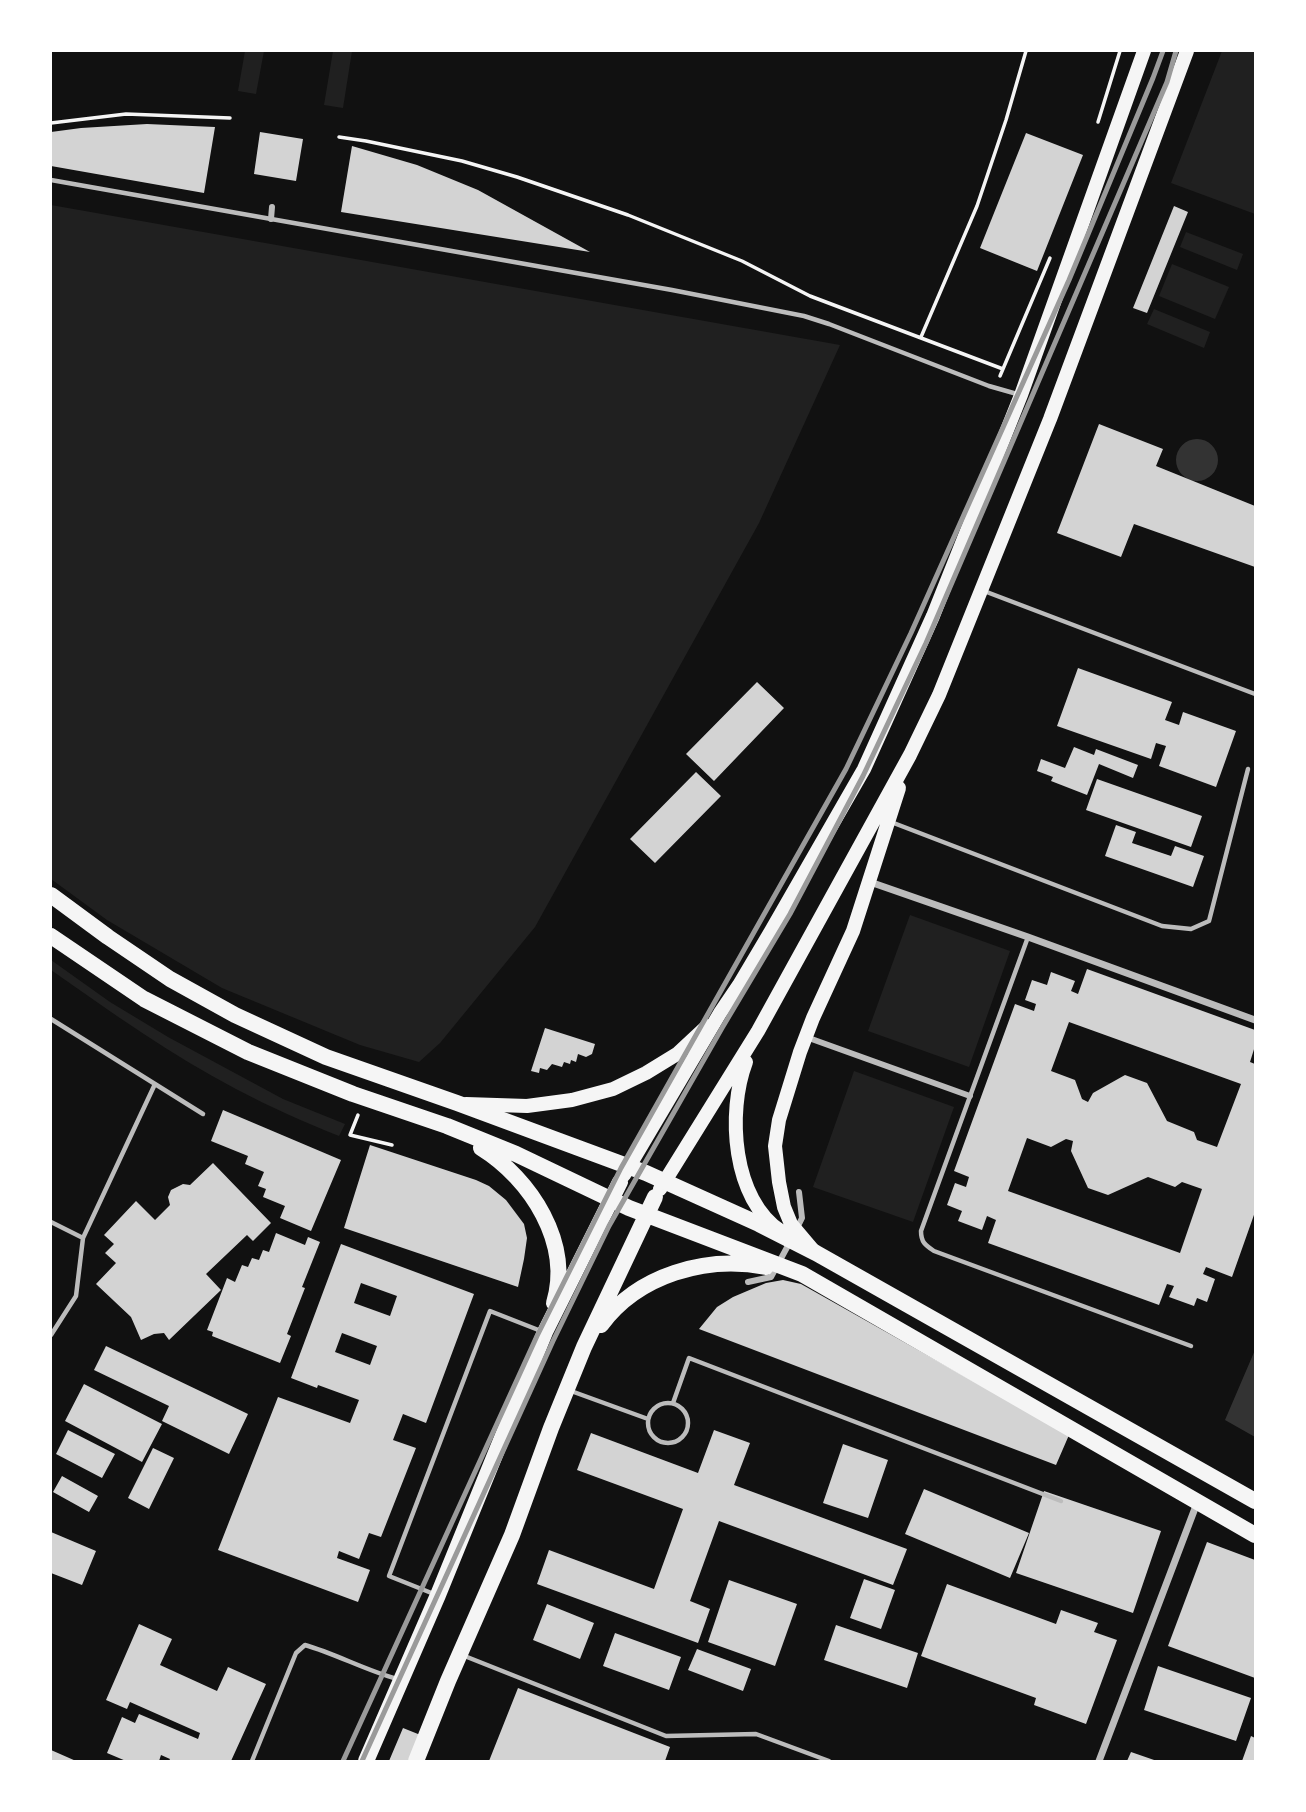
<!DOCTYPE html>
<html>
<head>
<meta charset="utf-8">
<style>
	body { margin:0 }
	#map { position:relative; width:1306px; height:1812px; overflow:hidden; background:#111; font-family:"Exo 2",sans-serif }
	canvas { display:block }
	.frame { position:absolute; inset:0; border:52px solid #fff; pointer-events:none }
</style>
</head>
<body>
<div id="map">
<canvas width="1306" height="1812"></canvas>
<div class="frame"></div>
</div>
<script>
const ctx = document.querySelector('canvas').getContext('2d');
ctx.lineJoin = 'round';
function paint(path, color) {
  ctx.fillStyle = color;
  ctx.fill(path, 'evenodd');
}
function stroke(path, color, width, dash) {
  ctx.strokeStyle = color;
  ctx.lineWidth = width;
  ctx.lineCap = dash ? 'butt' : 'round';
  ctx.setLineDash(dash || []);
  ctx.stroke(path);
}
paint(new Path2D(`
	M245,51H264L256,94L238,91Z
	M333,51H352L343,108L324,105Z
	M1222,51H1255V214L1171,183Z
	M51,205L840,345L759,523L535,927L440,1043L419,1062L360,1045L222,988L107,920L51,879Z
	M1186,232L1243,254L1237,270L1180,247Z
	M1172,264L1229,287L1215,319L1159,296Z
	M1154,309L1210,332L1204,348L1147,324Z
	M910,915L1010,951L969,1067L868,1031Z
	M51,960L110,1002L168,1037L283,1099L345,1124L339,1136C304,1122 270,1107 236,1089C171,1055 111,1012 51,970Z
	M854,1071L954,1107L913,1222L813,1187Z`), '#202020');
paint(new Path2D(`
	M1176 460a21 21 0 1 1 42 0a21 21 0 1 1-42 0Z
	M1255,1350V1437L1225,1420Z`), '#333');
paint(new Path2D(`
	M147,124L215,127L204,193L51,166V132L81,128Z
	M260,132L303,139L296,181L254,174Z
	M1026,133L1083,155L1037,271L980,248Z
	M352,146L417,165L478,190L590,252L341,212Z
	M1174,206L1188,212L1147,313L1133,308Z
	M1099,424L1163,449L1156,466L1255,506V567L1134,524L1121,557L1057,533Z
	M1078,668L1172,702L1165,720L1179,725L1183,712L1236,731L1216,787L1159,766L1166,746L1156,743L1151,759L1057,726Z
	M757,682L784,708L714,781L686,754Z
	M1074,747L1094,755L1096,749L1138,765L1133,778L1099,764L1087,795L1051,781L1053,777L1037,771L1041,759L1065,768Z
	M696,772L721,796L655,863L630,839Z
	M1097,779L1202,816L1191,847L1086,810Z
	M1116,825L1136,832L1132,843L1171,856L1175,846L1204,856L1193,887L1105,856Z
	M1087,969L1255,1030V1046L1250,1062L1255,1064V1212L1232,1277L1206,1267L1203,1274L1215,1279L1207,1302L1197,1298L1194,1306L1169,1297L1174,1286L1167,1284L1159,1305L988,1243L996,1220L987,1216L982,1230L958,1221L962,1211L947,1205L955,1183L966,1187L969,1177L954,1171L1015,1004L1034,1011L1036,1004L1025,1000L1032,980L1047,985L1051,972L1075,981L1071,991L1078,994ZM1069,1022L1241,1084L1217,1147L1197,1140L1194,1132L1167,1121L1147,1083L1125,1075L1093,1093L1088,1102L1082,1099L1075,1080L1051,1071ZM1027,1138L1051,1147L1066,1139L1073,1141L1071,1151L1088,1188L1108,1195L1148,1177L1175,1187L1182,1182L1202,1189L1180,1253L1008,1191Z
	M545,1028L595,1044L592,1054L586,1057L578,1054L576,1062L571,1060L570,1064L564,1062L562,1067L552,1064L547,1070L540,1068L539,1073L531,1071Z
	M223,1110L341,1160L311,1231L280,1218L285,1206L263,1197L266,1189L258,1186L264,1172L245,1164L248,1156L211,1141Z
	M370,1145L476,1180L489,1186L506,1200L524,1224L527,1238L524,1259L518,1287L344,1228Z
	M213,1163L271,1223L253,1241L247,1235L206,1274L221,1290L169,1340L164,1333L154,1334L141,1340L131,1317L96,1284L116,1263L105,1253L114,1244L104,1235L136,1201L155,1220L170,1205L168,1197L171,1190L183,1184L190,1185Z
	M276,1233L305,1245L308,1237L320,1242L302,1287L305,1288L287,1334L291,1336L280,1363L212,1336L213,1332L207,1330L227,1278L235,1282L242,1265L248,1267L252,1258L259,1260L263,1250L269,1252Z
	M341,1244L474,1294L426,1423L403,1414L393,1440L416,1448L381,1537L369,1533L359,1559L339,1551L337,1558L370,1570L358,1602L218,1550L278,1397L350,1423L359,1400L318,1385L317,1388L291,1378ZM361,1283L397,1296L390,1316L354,1303ZM342,1333L377,1346L370,1365L335,1352Z
	M783,1280L801,1284L1069,1435L1056,1465L699,1329L717,1307L733,1297L766,1283Z
	M106,1346L248,1414L229,1454L162,1421L169,1406L94,1370Z
	M84,1384L162,1424L142,1462L65,1421Z
	M68,1430L115,1454L102,1478L56,1454Z
	M714,1430L750,1443L734,1485L907,1549L893,1585L719,1521L690,1601L710,1609L698,1643L537,1584L549,1550L654,1589L683,1509L577,1470L591,1433L698,1473Z
	M843,1444L888,1460L868,1518L823,1503Z
	M153,1448L174,1458L149,1509L128,1498Z
	M62,1476L98,1496L89,1512L53,1492Z
	M924,1489L1029,1533L1010,1578L905,1534Z
	M1044,1491L1161,1531L1133,1613L1016,1573Z
	M51,1532L96,1551L82,1585L51,1573Z
	M1207,1542L1255,1560V1678L1168,1646Z
	M864,1579L895,1590L881,1629L850,1618Z
	M729,1580L797,1604L775,1666L708,1642Z
	M947,1584L1056,1624L1061,1610L1098,1623L1094,1632L1117,1640L1086,1724L1034,1705L1036,1698L921,1656Z
	M547,1604L594,1623L580,1659L533,1640Z
	M139,1624L172,1639L160,1665L217,1691L228,1667L266,1684L231,1761H169L170,1759L161,1755L159,1761H126L107,1753L122,1717L135,1723L139,1714L198,1739L200,1733L130,1702L127,1709L106,1700Z
	M836,1625L918,1653L907,1688L824,1660Z
	M615,1633L681,1657L669,1690L603,1666Z
	M697,1649L751,1669L743,1691L688,1670Z
	M1158,1666L1251,1698L1236,1741L1144,1710Z
	M518,1688L670,1747L665,1761H489Z
	M403,1728L423,1736L412,1761H389Z
	M1251,1736L1255,1738V1761H1242Z
	M51,1750L76,1761H51Z
	M1131,1752L1157,1761H1127Z`), '#d3d3d3');
stroke(new Path2D(`
	M1098,122L1120,51
	M51,123L126,114L230,118
	M339,137L366,141L462,161L517,177L628,215L742,261L810,296L1003,369
	M921,337L977,206L1006,120L1026,51
	M1000,376L1050,258
	M358,1115L350,1135L392,1145`), '#f5f5f5', 3.5);
stroke(new Path2D(`
	M51,180L672,290L804,316L829,324L989,386L1017,394
	M984,591L1255,694
	M891,822L1162,926L1191,929L1209,921L1248,769
	M1028,937L921,1231C921,1242 925,1245 934,1251L1191,1346
	M51,1019L203,1114
	M51,1222L83,1238
	M51,1335L76,1296L83,1238L155,1084
	M571,1391L648,1419
	M648 1423a20 20 0 1 1 40 0a20 20 0 1 1-40 0Z
	M673,1403L689,1358L1061,1501
	M434,1594L389,1576L490,1311L541,1331
	M462,1655L666,1736L756,1734L829,1761
	M252,1761L296,1653L305,1645C336,1654 365,1670 397,1679`), '#bcbcbc', 4.5);
stroke(new Path2D(`
	M271,219L272,207
	M806,1037L970,1096
	M796,1230L802,1218L799,1192
	M748,1282L771,1277L791,1240`), '#bcbcbc', 6);
stroke(new Path2D(`
	M870,882L1028,937L1255,1020
	M1099,1761L1197,1503`), '#bcbcbc', 7);
stroke(new Path2D(`
	M746,1062C727,1112 732,1200 782,1232
	M466,1104L527,1106L572,1100L613,1089L646,1073L677,1054L707,1026
	M624,1175L720,1013L739,985L771,931L864,769L933,616L1021,395L1144,51
	M660,1189L758,1031L910,755L939,695L1050,419L1187,51
	M813,1250L791,1224L784,1207L779,1182L775,1146L779,1120L800,1052L813,1018L853,931L899,788`), '#f5f5f5', 14);
stroke(new Path2D(`
	M51,895L108,937L170,979L235,1015L326,1057L457,1103L646,1173L759,1224L816,1253L1255,1501
	M51,936L144,999L248,1052L353,1094L447,1126L516,1154L629,1208L802,1274L1255,1535
	M481,1148C531,1179 572,1243 554,1303
	M601,1325C638,1275 706,1255 766,1267
	M366,1761L438,1595L545,1332L620,1182
	M416,1761L448,1681L512,1535L551,1428L584,1347L655,1197`), '#f5f5f5', 16);
stroke(new Path2D(`
	M343,1761L537,1336L621,1168L846,769L911,633L1069,280L1153,78L1163,51
	M362,1761L553,1341L609,1226L722,1028L790,914L863,776L926,643L1167,82L1176,51`), '#9a9a9a', 5);
</script>
</body>
</html>
